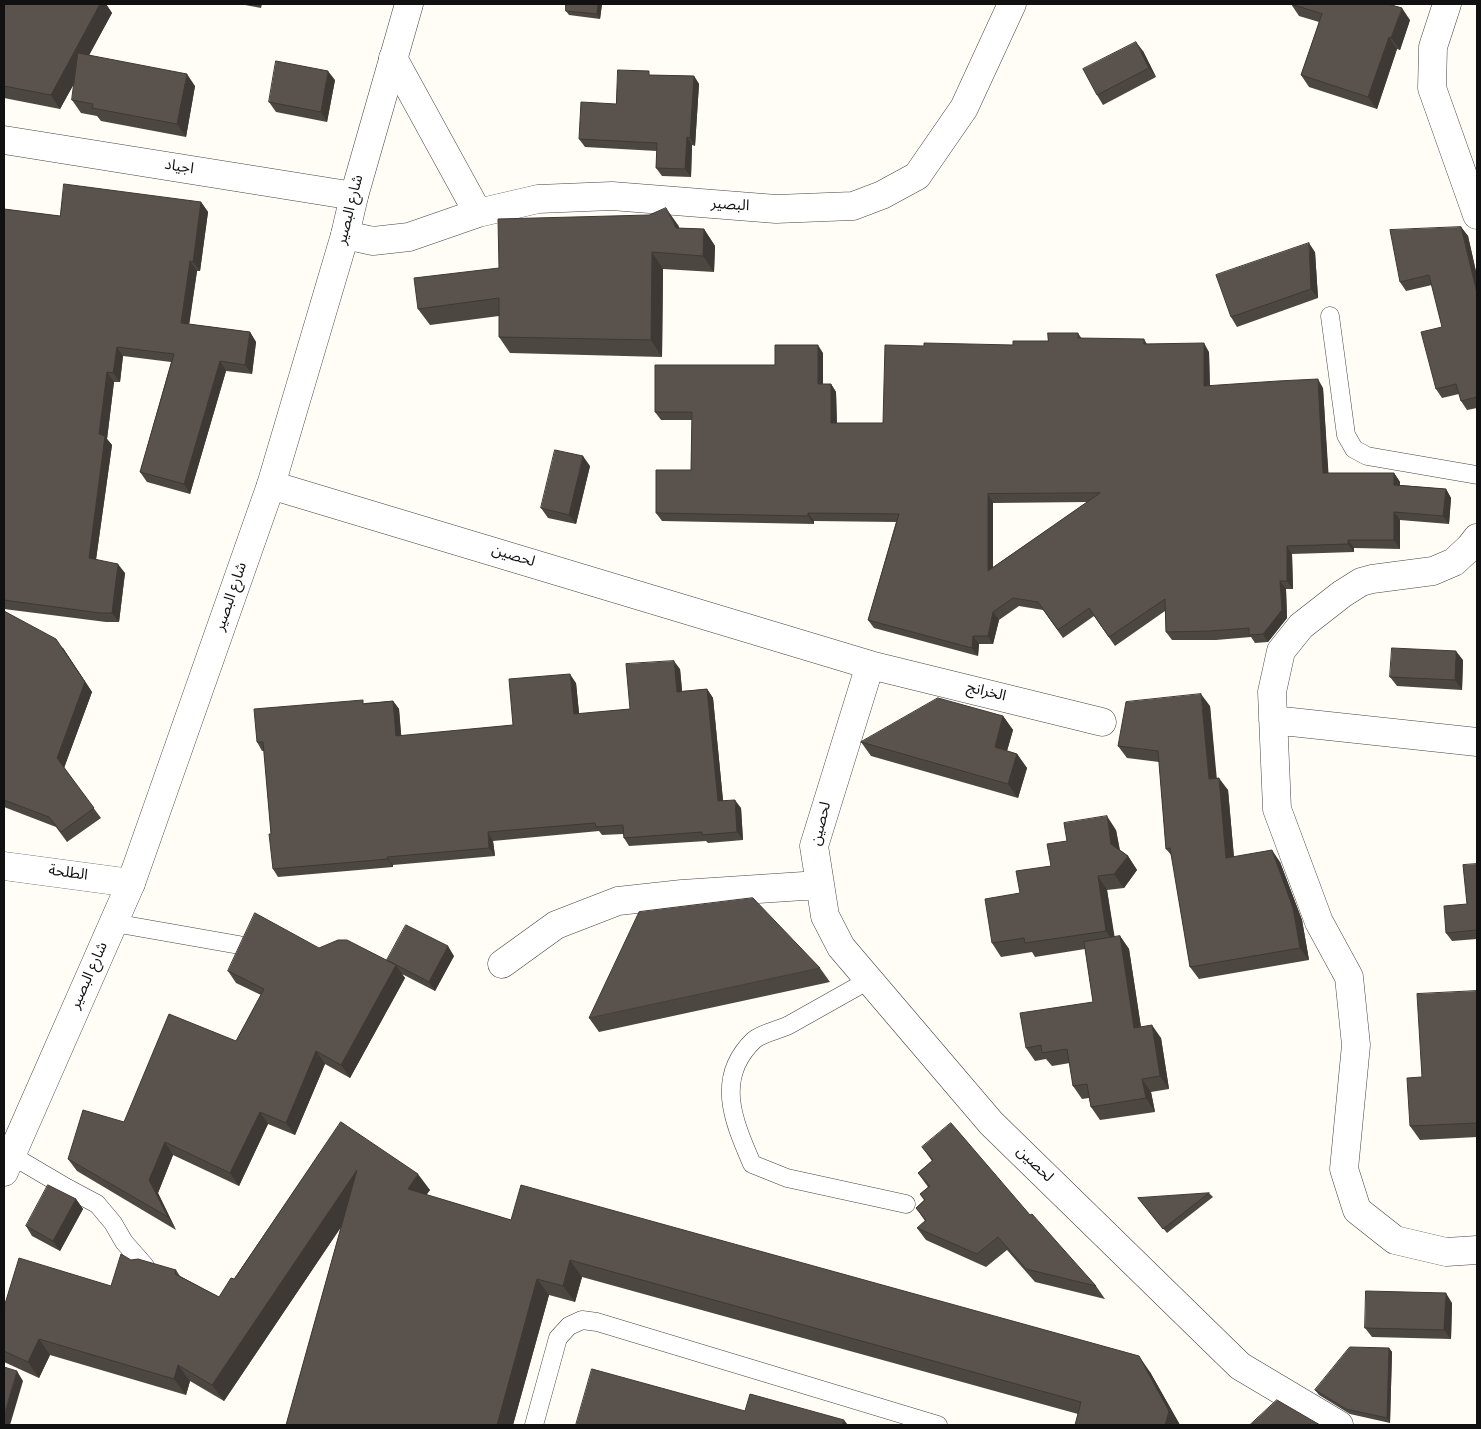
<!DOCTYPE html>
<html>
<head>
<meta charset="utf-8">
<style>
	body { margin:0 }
	#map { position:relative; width:1481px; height:1429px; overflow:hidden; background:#fffdf5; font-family:Spectral,serif }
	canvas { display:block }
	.frame { position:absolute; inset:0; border:5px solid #111; pointer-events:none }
</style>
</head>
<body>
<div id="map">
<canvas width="1481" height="1429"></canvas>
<div class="frame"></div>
</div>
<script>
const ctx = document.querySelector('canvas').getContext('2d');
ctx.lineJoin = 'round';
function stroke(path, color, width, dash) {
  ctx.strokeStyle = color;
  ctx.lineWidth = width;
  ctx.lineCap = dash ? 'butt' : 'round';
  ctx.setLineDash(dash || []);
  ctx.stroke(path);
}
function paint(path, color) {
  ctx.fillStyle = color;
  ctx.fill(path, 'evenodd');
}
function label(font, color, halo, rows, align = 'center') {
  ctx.font = font + ' Spectral,"Noto Sans Arabic",serif';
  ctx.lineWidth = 5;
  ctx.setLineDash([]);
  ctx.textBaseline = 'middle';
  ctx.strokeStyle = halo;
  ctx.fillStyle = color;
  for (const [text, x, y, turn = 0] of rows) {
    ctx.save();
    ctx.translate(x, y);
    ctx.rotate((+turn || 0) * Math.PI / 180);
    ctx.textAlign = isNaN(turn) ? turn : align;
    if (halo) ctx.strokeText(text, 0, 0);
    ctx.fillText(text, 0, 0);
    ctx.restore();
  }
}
const service = new Path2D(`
	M1330,316L1346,435L1354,449L1367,456L1477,475
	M114,923L239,945
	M869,980C842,995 816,1010 789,1025C779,1030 762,1033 754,1040C714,1078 734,1122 752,1164L787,1178L906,1204
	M11,1155L67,1188L97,1204L113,1223L124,1242L145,1266
	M534,1425L558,1338L569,1326L582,1320L597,1322L938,1425`);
const minor = new Path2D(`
	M1447,4L1433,47L1432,88L1477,215
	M393,58L478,213
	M4,140L354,196
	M345,235L373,241L409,237L478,213L538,199L612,196L776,209L853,206L882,195L917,176L964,108L1012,4
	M271,485L870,665L814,846L825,916L841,947L991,1123L1240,1366L1339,1425
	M1477,538L1470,547L1454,562L1433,571L1372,579L1361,582L1342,594L1301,626L1281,651L1272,692L1277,809L1319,922L1349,977L1356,1045L1344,1169L1357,1210L1395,1240L1446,1252L1477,1250
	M870,665L1102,722
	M1273,720L1477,742
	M4,866L131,883
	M502,964L556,925L618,901L682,894L819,885`);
const tertiary = new Path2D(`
	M4,1172L131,883L271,485L345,235L354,196L409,4`);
stroke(service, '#444', 19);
stroke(minor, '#444', 29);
stroke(tertiary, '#444', 29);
stroke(service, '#fff', 18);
stroke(minor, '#fff', 28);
stroke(tertiary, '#fff', 28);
paint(new Path2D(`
	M4,4H106L112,13L89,55L195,86L186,137L101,121L97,116L81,113L72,100L74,84L60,109L4,98Z
	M240,4H262L261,8Z
	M566,4H602L600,19L569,15L566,11Z
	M1291,4L1410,20L1400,50L1397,49L1377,109L1309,87L1301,75L1319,22L1299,16Z
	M1143,51L1156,77L1103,105L1097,95Z
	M652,75L694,76L699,84L695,146L692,145L691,177L662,176L656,168L657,151L585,147L579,139L616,104Z
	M335,80L327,122L276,112L269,102Z
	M201,202L208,212L200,271H197L189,324L250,332L256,342L252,374L226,371L190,494L147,482L140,472L171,362L123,356L120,382H114L107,439L112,445L96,559L125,573L119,622H106L4,609V209L60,216Z
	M678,225L679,228L704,229L715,246L714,272L663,269L662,357L510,353L499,337V316L430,325L418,309L499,268Z
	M1461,227L1468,236L1477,276V408L1467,410L1461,401L1459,394L1442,398L1436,389L1442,327L1432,285L1406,291L1400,282Z
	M1315,252L1318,298L1237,327L1231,317Z
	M1078,333L1082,339H1144L1147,344L1209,352L1210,386L1323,388L1328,473H1394L1400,482V485L1446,489L1451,498L1449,524L1400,520V549L1354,548V552L1292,554L1293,589H1286L1287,618L1268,642L1255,643L1251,637L1216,640H1172L1166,632L1165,611L1115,646L1094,616L1063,638L1043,610L1019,606L999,620L993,644H979L978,656L874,628L868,620L896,522L814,521V524L662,521L656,513L691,470L692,420H661L655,412L775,365L823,353V384H831L836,392L837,423H883L924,346L1013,345L1048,341ZM1088,502L993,567V503Z
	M590,466L576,524L548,518L541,508Z
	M4,611L63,648L92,692L64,768L101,818L67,842L56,827L4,807Z
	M1463,660L1462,690L1397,686L1390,677Z
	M680,669L682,691L707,689L713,698L723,801L741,808L743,840L708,843L706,841L629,846L624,838L623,834L602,835L599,831L493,841L495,856L393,865V867L278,877L273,869L271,834L264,751H262L257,742L365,703L393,701L399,709L401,736L513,725L576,683L579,714L630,709Z
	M1210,706L1216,779L1228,790L1234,857L1280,862L1302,920L1309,960L1199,979L1190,967L1172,856L1166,849L1159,762L1127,758L1118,746Z
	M1003,716L1013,730L1007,751L1017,754L1027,768L1018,798L871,756L861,742Z
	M1116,830L1120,850L1128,856L1137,870L1124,888L1107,890L1114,937L1120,936L1129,949L1141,1027L1161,1038L1169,1089L1151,1092L1155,1112L1100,1120L1091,1107L1089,1098L1082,1099L1073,1086L1070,1063L1052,1066L1046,1059L1035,1061L1026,1048L1093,1002L1085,949L1035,957L1032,952L1001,957L992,943L1020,893L1051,866L1067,841Z
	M1477,864V939L1452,941L1446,933L1467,904Z
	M319,948L388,961L454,956L435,991L402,974L405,978L350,1078L325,1064L295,1135L268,1124L239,1186L173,1155L158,1193L176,1230L77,1171L68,1159L124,1122L236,1041L261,995L236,983L228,971Z
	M820,968L830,982L599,1032L589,1018Z
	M1477,991V1137L1420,1140L1410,1126L1422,1077Z
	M341,1122L430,1190L426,1195L511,1220L1150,1372L1180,1425H1075L1078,1414L582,1277L575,1302L549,1295L513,1425H286L341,1227L224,1401L190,1381L186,1395L50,1355L39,1378L4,1362V1307L111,1286L131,1260L176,1270L180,1276L219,1297L234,1279Z
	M922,1147L1030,1215L1096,1286L1105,1299L1035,1282L1007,1250L986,1267L926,1240L917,1228L925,1221L916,1208L924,1200L920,1194L928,1187L918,1173L932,1161Z
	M1209,1193L1213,1197L1167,1233L1138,1198Z
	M76,1199L83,1209L60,1251L32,1236L26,1226Z
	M1452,1303L1451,1339L1372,1337L1365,1328Z
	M1389,1348L1392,1352L1390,1423L1350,1414L1319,1395L1315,1390Z`), '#4d4742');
paint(new Path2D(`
	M100,4H106L112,13L60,109L51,95Z
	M598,4H602L600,19L597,14Z
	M1402,8L1410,20L1400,50L1391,38Z
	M1389,37L1397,49L1377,109L1368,97Z
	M1136,42L1143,51L1156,77L1149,68Z
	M328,71L335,80L327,122L321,112Z
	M187,74L195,86L186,137L177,124Z
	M694,76L699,84L695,146L690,138Z
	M687,137L692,145L691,177L685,169Z
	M201,202L208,212L200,271L193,262Z
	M666,208L678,225L687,244L676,228Z
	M1461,227L1468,236L1477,276V293Z
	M704,229L715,246L714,272L703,256Z
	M1309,243L1315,252L1318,298L1311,289Z
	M652,252L663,269L662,357L651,340Z
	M190,261L197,271L188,333L181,323Z
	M250,332L256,342L252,374L245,365Z
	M1204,343L1209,352L1210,395L1204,386Z
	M818,345L823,353V392L818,384Z
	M117,347L123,356L120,382L113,373Z
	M220,361L226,371L190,494L184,484Z
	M107,372L114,382L107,439L112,445L95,567L89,558L99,434Z
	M1318,379L1323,388L1329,481L1323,473Z
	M831,384L836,392L837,431L831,423Z
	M583,456L590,466L576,524L569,515Z
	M1394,473L1400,482V493L1394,485Z
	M1446,489L1451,498L1449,524L1443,516Z
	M988,494L993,503V580L988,571Z
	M1394,512L1400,520V549L1394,540Z
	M808,513L814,521V524L808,516Z
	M1348,540L1354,548V552L1348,544Z
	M1287,546L1292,554L1293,589L1287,581Z
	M118,564L125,573L119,622L112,613Z
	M1280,581L1286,589L1287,618L1268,642L1263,634Z
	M993,612L999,620L993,644L988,636Z
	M973,636L979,644L978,656L972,648Z
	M63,648L92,692L64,768L57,758Z
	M1456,651L1463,660L1462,690L1455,680Z
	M674,661L680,669L683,700L677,692Z
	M570,674L576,683L580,722L574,714Z
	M707,689L713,698L724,810L718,801Z
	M1201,694L1210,706L1218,791L1209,779Z
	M393,701L399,709L402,744L396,736Z
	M1003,716L1013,730L1004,761L995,747Z
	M1017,754L1027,768L1018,798L1008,784Z
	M1219,778L1228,790L1235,870L1226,858Z
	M735,800L741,808L743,840L737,832Z
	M1107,816L1116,830L1121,858L1111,844Z
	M488,832L493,841L495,856L489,848Z
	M1272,850L1280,862L1302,920L1309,960L1300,948Z
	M1128,856L1137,870L1124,888L1114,874Z
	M387,857L393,865V867L388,859Z
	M1098,876L1107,890L1116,945L1106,931Z
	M1120,936L1129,949L1143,1041L1134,1028Z
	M448,946L454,956L435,991L429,982Z
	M396,965L405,978L350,1078L341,1065Z
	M1152,1025L1161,1038L1169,1089L1160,1076Z
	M316,1051L325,1064L295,1135L286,1123Z
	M1142,1079L1151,1092L1155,1112L1146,1098Z
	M260,1112L268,1124L239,1186L230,1173Z
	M165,1142L173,1155L158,1193L176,1230L168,1217L149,1180Z
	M357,1170L368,1187L224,1401L212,1385Z
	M418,1174L430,1190L419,1205L408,1189Z
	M76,1199L83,1209L60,1251L53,1241Z
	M570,1260L582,1277L575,1302L563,1286Z
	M537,1279L549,1295L513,1425H497Z
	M1446,1293L1452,1303L1451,1339L1444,1330Z
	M39,1339L50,1355L39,1378L28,1362Z
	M1389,1348L1392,1352L1390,1423L1387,1418Z
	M1139,1356L1150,1372L1180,1425H1165Z
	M178,1365L190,1381L186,1395L174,1379Z
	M17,1371L23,1381L10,1425H4V1415Z
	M844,1420L848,1425H842Z`), '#3f3936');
const building = new Path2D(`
	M4,4H100L51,95L4,86Z
	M566,4H598L597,14L566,11Z
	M1291,4H1388L1402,8L1391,38L1389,37L1368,97L1301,75L1322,14Z
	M1136,42L1149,68L1097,95L1083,69Z
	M78,53L187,74L177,124L92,108L93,104L72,100Z
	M276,61L328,71L321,112L269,102Z
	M618,70L649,71V75L694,76L690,138L687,137L685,169L656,168L657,143L579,139L581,102L616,104Z
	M64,184L201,202L193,262L190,261L181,323L250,332L245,365L220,361L184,484L140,472L174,354L117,347L113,373L107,372L99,434L105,436L89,558L118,564L112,613H100L4,600V209L60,216Z
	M666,208L676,228L704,229L703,256L652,252L651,340L499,337V298L418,309L414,278L499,268L498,219L649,215Z
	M1461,227L1477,293V397L1461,401L1456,384L1436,389L1421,332L1442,327L1429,275L1400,282L1390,230Z
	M1309,243L1311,289L1231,317L1216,275Z
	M1048,333H1078V338L1144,339V344L1204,343V386L1278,381L1318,379L1323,473H1394V485L1446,489L1443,516L1394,512V540H1348V544L1287,546V581H1280L1282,610L1263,634L1249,635V628L1210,631L1166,632L1165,599L1109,637L1089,608L1058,630L1038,602L1013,598L993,612L988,636H973L972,648L868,620L899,514L808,513V516L656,513V470H691L692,412H655V365H775V345H818V384H831V423H883L885,345L924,346V343L1013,345V341H1048ZM1100,493L988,571V494Z
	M555,450L583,456L569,515L541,508Z
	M4,611L56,639L85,682L57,758L94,808L61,832L49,817L4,800Z
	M1392,648L1456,651L1455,680L1390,677Z
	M674,661L677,692L707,689L718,801L735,800L737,832L702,835V832L624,838L623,825L596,827L595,823L488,832L489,848L387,857L388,859L273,869L269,834H271L263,742H257L254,709L363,700V704L393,701L396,736L513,725L509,679L570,674L574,714L630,709L626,664Z
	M1201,694L1209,779L1219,778L1226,858L1272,850L1293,908L1300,948L1190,967L1170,848L1166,849L1158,751L1118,746L1126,702Z
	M938,698L1003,716L995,747L1017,754L1008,784L861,742Z
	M1107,816L1111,844L1128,856L1114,874L1098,876L1106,931L1025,943L1024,938L992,943L985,899L1020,893L1016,871L1051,866L1047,844L1067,841L1064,823Z
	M1477,864V930L1446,933L1444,906L1467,904L1463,865Z
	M753,898L820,968L589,1018L639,912Z
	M255,913L319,948L338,940H347L396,965L341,1065L316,1051L286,1123L260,1112L230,1173L165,1142L149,1180L168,1217L68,1159L83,1110L124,1122L169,1014L236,1041L264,989L228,971Z
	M406,925L448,946L429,982L387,960Z
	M1120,936L1134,1028L1152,1025L1160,1076L1142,1079L1146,1098L1091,1107L1087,1084L1073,1086L1067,1049L1042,1053L1041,1045L1026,1048L1020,1013L1093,1002L1084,942Z
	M1477,991V1123L1410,1126L1407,1078L1422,1077L1417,994Z
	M341,1122L418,1174L408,1189L511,1220L521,1185L1139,1356L1169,1411L1165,1425H1075L1081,1402L570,1260L563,1286L537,1279L497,1425H286L357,1170L212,1385L178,1365L174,1379L39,1339L28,1362L4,1351V1307L19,1258L111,1286L121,1254L131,1260L138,1259L176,1270L175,1274L219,1297L231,1278L234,1279Z
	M951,1123L1030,1215L1032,1214L1096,1286L1026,1269L998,1237L977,1254L917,1228L926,1220L916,1208L925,1200L920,1194L930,1186L918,1173L933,1160L922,1147Z
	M48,1185L76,1199L53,1241L26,1226Z
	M1209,1193L1163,1229L1138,1198Z
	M1366,1291L1446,1293L1444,1330L1365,1328Z
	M1350,1347L1389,1348L1387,1418L1346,1409L1315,1390Z
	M4,1367L17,1371L4,1415Z
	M592,1369L745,1411L750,1394L844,1420L842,1425H576Z
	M1277,1400L1320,1425H1250Z`);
paint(building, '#5a524d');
stroke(building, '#3f3936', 1);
label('15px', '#111', '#fff', [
	["اجياد",179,168,9],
	["البصير",730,206,4],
	["شارع البصير",351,210,-76],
	["لحصين",513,557,17],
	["شارع البصير",232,597,-71],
	["الخرانج",986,693,14],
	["لحصين",822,824,-76],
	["الطلحة",68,874,8],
	["شارع البصير",90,976,-66],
	["لحصين",1034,1165,44]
]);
</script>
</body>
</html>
